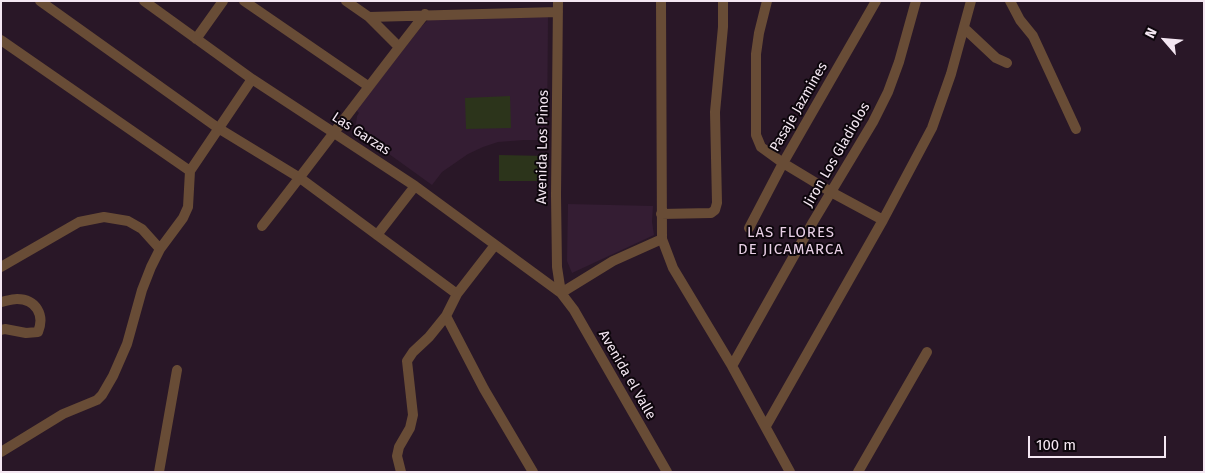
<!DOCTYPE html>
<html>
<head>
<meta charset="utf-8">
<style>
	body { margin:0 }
	#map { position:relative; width:1205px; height:473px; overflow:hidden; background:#291727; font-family:"Fira Sans",sans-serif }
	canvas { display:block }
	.frame { position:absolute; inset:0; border:2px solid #f4e7f2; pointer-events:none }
	.north { position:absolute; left:1140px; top:15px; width:50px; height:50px; -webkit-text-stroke:4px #0d060c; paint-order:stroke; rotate:297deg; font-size:14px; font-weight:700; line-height:20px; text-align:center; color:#f4e7f2 }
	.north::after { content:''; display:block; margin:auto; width:18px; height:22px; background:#f4e7f2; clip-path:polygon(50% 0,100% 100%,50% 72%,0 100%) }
	.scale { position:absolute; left:1028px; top:436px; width:138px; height:22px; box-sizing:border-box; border:2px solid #f4e7f2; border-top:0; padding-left:6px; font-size:15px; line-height:18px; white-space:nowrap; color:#f4e7f2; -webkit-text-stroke:4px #0d060c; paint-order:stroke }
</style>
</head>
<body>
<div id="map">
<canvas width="1205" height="473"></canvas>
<div class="frame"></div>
<div class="north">N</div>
<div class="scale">100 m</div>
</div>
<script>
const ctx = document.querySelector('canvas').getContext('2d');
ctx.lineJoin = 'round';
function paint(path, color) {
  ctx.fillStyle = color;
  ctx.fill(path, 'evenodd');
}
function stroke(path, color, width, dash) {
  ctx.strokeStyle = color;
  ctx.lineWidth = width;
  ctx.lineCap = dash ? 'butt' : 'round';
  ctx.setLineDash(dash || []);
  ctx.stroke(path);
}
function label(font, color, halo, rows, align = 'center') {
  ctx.font = font + ' "Fira Sans",sans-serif';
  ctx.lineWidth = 4;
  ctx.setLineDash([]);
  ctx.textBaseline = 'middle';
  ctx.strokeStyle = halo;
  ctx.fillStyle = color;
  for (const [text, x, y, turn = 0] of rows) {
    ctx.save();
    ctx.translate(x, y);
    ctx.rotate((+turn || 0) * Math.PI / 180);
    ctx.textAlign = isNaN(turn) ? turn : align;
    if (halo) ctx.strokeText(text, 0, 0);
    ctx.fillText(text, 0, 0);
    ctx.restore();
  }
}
paint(new Path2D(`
	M431,17H548L547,140H524L498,142L483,147L468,154L442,172L432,185L353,128L356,124L357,116L359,113L356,110L421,27Z
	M568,204L653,206L652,222L654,235L572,273L567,261Z`), '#341d33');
paint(new Path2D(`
	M510,96L511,128L466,129L465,98Z
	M499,155L546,156V181H499Z`), '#2c341b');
stroke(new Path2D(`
	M40,1L218,128L300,178L457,294
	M144,1L252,79L415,186L561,293L574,310L667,472
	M244,1L368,86
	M346,1L369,17L558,12
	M558,1L556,195L557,267L561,293
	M661,1L662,239L673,268L732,366L790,472
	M767,1L759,33L756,54V135L761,147L783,163L831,192L883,220
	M1010,1L1020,20L1033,36L1076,129
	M369,17L399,47
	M964,28L996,58L1007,63
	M196,39L223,1
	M1,40L190,171
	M661,214L711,213L715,210L717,203L715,112L723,27V1
	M262,226C317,156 370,84 425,14
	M749,228L783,163L876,1
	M377,235L415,186
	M1,267L79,222L104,217L128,221L142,229L160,249
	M561,293L613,261L662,239
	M1,302C6,301 12,299 17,299C36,299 45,315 38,332L26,333L5,329L1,330
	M446,316L484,389L533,472
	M732,366L813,222L873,122L888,92L899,62L916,1
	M766,426L883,220L932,128L951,74L971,1
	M1,452L63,414L97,400L102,395L113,376L127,344L142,290L151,267L160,249L183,218L188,207L190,171L252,79
	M159,472L177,370
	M401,472L397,456L399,447L410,428L413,415L407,361L413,352L429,337L446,316L457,294L495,245
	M858,472L927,352`), '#684c36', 10);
label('14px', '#f4e7f2', '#0d060c', [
	["Pasaje Jazmines",799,107,-60],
	["Las Garzas",361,134,33],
	["Avenida Los Pinos",543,147,-89],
	["Jiron Los Gladiolos",837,155,-60],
	["Avenida el Valle",627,375,60]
]);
ctx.letterSpacing = '1px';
label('15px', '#e9d0e6', '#0d060c', [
	["LAS FLORES",791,233],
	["DE JICAMARCA",791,250]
]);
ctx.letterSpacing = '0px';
</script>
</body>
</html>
